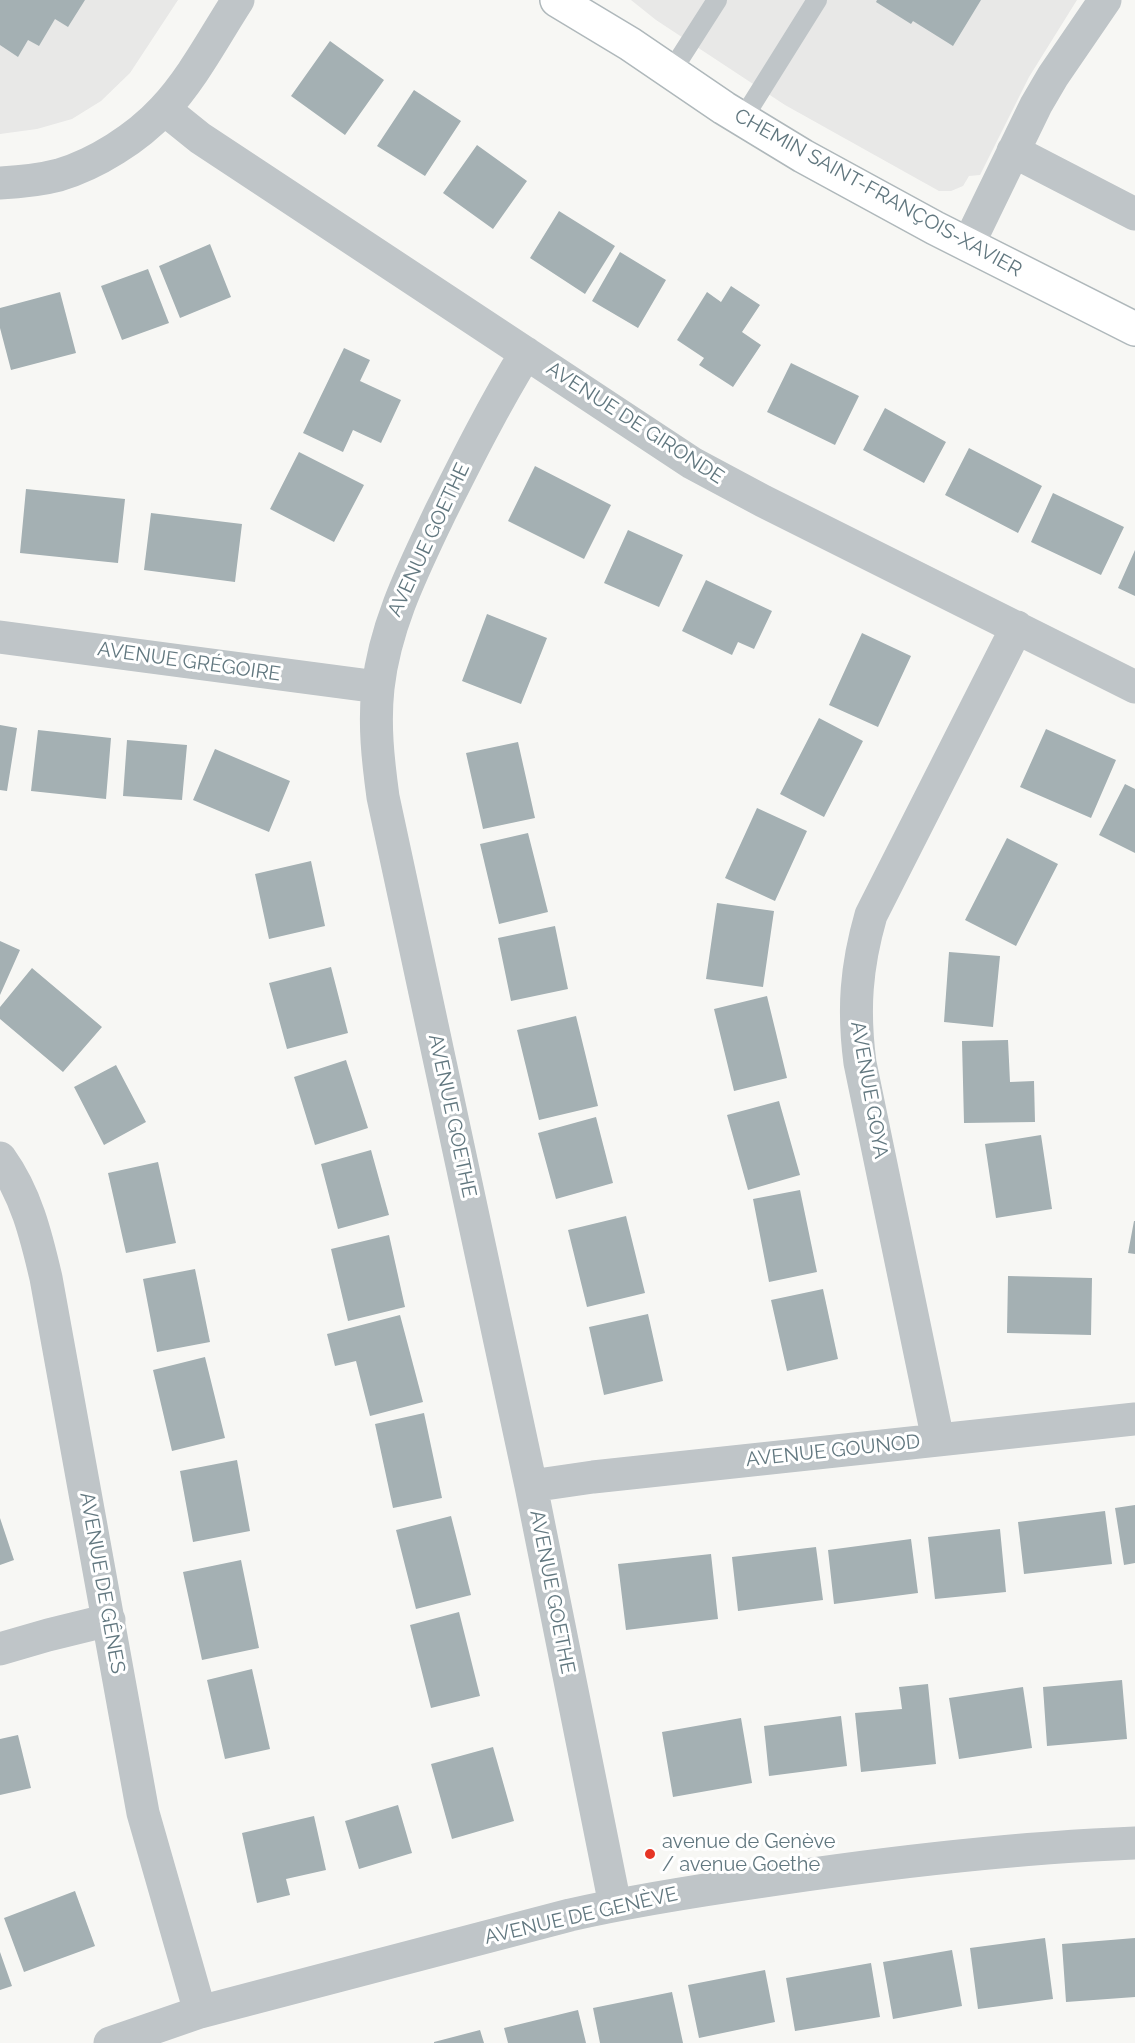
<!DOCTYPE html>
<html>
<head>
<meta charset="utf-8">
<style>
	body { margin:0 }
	canvas { display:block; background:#f7f7f4 }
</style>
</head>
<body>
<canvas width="1135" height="2043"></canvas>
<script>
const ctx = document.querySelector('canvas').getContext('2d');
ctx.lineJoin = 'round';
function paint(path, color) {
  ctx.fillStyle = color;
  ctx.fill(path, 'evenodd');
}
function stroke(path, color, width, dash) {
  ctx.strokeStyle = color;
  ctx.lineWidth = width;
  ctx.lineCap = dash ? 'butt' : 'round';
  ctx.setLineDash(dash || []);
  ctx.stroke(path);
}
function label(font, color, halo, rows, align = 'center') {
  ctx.font = font + ' Raleway,sans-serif';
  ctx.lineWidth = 6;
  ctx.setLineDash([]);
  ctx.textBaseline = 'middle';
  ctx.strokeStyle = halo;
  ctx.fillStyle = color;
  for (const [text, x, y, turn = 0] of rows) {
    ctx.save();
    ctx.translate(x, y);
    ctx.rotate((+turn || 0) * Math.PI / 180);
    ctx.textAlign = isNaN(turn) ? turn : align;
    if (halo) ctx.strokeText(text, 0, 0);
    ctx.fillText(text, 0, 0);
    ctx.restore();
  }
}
paint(new Path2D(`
	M0,0H178L130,73L101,101L72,119L37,129L0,134Z
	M631,0H1077L1029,77L980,175L969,176L963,186L951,191H939L785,105L656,20Z`), '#e8e8e7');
paint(new Path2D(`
	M0,0H85L68,27L55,19L39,46L28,40L18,57L0,45Z
	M877,0H981L953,46L913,21L911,24L876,2Z
	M330,41L384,80L345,135L291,96Z
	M414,90L461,121L425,176L377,146Z
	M477,145L527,181L493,229L443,193Z
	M559,211L615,246L585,294L530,258Z
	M210,244L231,297L180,318L159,266Z
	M620,252L666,280L638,328L592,301Z
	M148,269L169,323L122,340L101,286Z
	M731,286L760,305L742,332L761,345L733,387L699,365L704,358L677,340L707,292L721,302Z
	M60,292L76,353L11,370L0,328V308Z
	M344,348L370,360L360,381L401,400L381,443L353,430L343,452L303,433Z
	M791,363L859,396L835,445L767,412Z
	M885,408L946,442L924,483L863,450Z
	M969,448L1042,486L1018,533L945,495Z
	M299,452L364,485L334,542L270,509Z
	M535,466L611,505L584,559L508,521Z
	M26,489L125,499L118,563L20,553Z
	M1053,493L1124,527L1101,575L1031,542Z
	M151,513L242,524L235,582L144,570Z
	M628,530L683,555L659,607L604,583Z
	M1135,550V596L1118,588Z
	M706,580L772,611L754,649L738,642L732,655L682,631Z
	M487,614L547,638L521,704L462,681Z
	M862,633L911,656L878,727L829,705Z
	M819,718L863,741L824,817L780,794Z
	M0,725L17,728L7,791L0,790Z
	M1046,729L1116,760L1091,818L1020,787Z
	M38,730L111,738L106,799L31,791Z
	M127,740L187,745L182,800L123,796Z
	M518,742L535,818L483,829L466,753Z
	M215,749L290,781L269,832L193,800Z
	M1125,784L1135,789V853L1099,835Z
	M757,808L807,831L775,901L725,878Z
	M528,833L548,912L499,924L480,844Z
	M1007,838L1058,864L1016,946L965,920Z
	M311,861L325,926L269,939L255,874Z
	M717,903L774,911L763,987L706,979Z
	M555,926L568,989L511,1001L498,938Z
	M0,941L20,950L0,995Z
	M949,952L1000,956L993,1027L944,1022Z
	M331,967L348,1033L287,1049L269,983Z
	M32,968L102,1027L63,1072L0,1019V1007Z
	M767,996L787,1078L734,1091L714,1009Z
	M576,1016L598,1106L539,1120L517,1030Z
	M1008,1040L1010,1082L1034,1081L1035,1122L964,1123L962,1041Z
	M346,1060L368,1128L315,1145L294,1077Z
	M116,1065L146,1122L104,1145L74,1087Z
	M779,1101L800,1175L748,1190L727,1115Z
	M596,1117L613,1183L556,1199L538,1133Z
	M1041,1135L1052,1209L996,1218L985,1144Z
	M371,1150L389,1215L338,1229L321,1164Z
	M158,1162L176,1243L126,1253L108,1173Z
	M800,1190L817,1272L769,1282L753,1199Z
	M626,1216L645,1293L587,1307L568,1230Z
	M1134,1221H1135V1254L1128,1253Z
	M389,1235L405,1307L348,1321L331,1249Z
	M195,1269L210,1342L157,1352L143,1279Z
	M1008,1276L1092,1278L1091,1335L1007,1333Z
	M823,1289L838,1359L787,1371L771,1300Z
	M648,1314L663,1381L604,1395L589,1327Z
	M400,1315L423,1402L370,1416L356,1361L335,1366L327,1334Z
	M205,1357L225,1438L172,1451L153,1370Z
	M424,1413L442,1498L393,1508L375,1424Z
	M237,1460L250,1531L193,1542L180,1471Z
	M1135,1505V1563L1124,1565L1115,1508Z
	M1105,1511L1112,1564L1024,1574L1018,1522Z
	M451,1516L471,1595L416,1609L396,1530Z
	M0,1518L14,1560L0,1565Z
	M1000,1529L1006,1592L935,1599L928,1537Z
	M911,1539L918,1593L834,1604L828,1550Z
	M816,1547L823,1600L738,1611L732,1557Z
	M711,1554L718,1619L626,1630L618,1564Z
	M241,1560L259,1648L202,1660L183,1572Z
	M459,1612L480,1696L431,1708L410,1625Z
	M252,1669L270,1749L225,1759L207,1680Z
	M1122,1680L1127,1739L1047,1746L1043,1687Z
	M928,1684L936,1764L861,1772L855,1713L902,1709L899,1687Z
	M1023,1687L1032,1748L959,1759L949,1698Z
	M841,1716L847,1766L769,1776L764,1726Z
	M741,1718L752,1783L673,1797L662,1732Z
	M18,1735L31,1788L0,1795V1739Z
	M493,1747L514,1821L452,1839L431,1764Z
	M398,1805L412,1853L359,1869L345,1821Z
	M314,1816L326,1870L286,1879L290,1895L257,1903L242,1833Z
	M75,1891L95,1946L24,1972L4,1918Z
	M1045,1938L1053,1999L978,2009L970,1948Z
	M1135,1938V1997L1066,2002L1062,1944Z
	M952,1950L962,2006L893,2019L883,1962Z
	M0,1952L12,1986L0,1990Z
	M871,1963L880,2017L795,2031L786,1978Z
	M765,1970L775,2022L699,2038L688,1985Z
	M672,1992L683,2043H600L593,2008Z
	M578,2010L586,2043H508L504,2028Z
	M480,2030L484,2043H434V2042Z`), '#a4b0b3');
const secondary = new Path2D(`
	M557,0L630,44L724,108L803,156L935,228L1135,329`);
stroke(secondary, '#afb8bb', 36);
stroke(new Path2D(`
	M671,72L717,0
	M742,120L817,0`), '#bfc5c8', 20);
stroke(new Path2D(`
	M164,109L200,138L692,463L763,501L1135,687
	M1013,151L1135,214
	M0,183C20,182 40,180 59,175C96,164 137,138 163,110C193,78 214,37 238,0
	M968,245L1036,105L1053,76L1105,0
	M526,353C494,405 467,459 440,513C413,570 385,625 378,688C374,725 378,760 383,797L531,1486L615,1905
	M0,637L378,687
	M0,1158C26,1194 36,1235 46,1278L143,1813L200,2012
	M938,1440L860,1063C853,1010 856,967 871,915L1017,627
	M531,1486L593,1477L1135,1419
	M0,1649L48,1635L109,1620
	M110,2043L200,2012L570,1915C632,1901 695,1891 758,1882C883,1863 1009,1848 1135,1843`), '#bfc5c8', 33);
stroke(secondary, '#fff', 33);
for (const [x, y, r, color] of [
	[650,1854,6,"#e63525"]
]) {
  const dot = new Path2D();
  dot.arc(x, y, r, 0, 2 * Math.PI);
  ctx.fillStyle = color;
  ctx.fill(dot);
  stroke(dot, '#fff', 2);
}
label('20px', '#61777f', '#fff', [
	["CHEMIN SAINT-FRANÇOIS-XAVIER",878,193,29],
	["AVENUE DE GIRONDE",635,423,33],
	["AVENUE GOETHE",429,540,-65],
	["AVENUE GRÉGOIRE",189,662,8],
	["AVENUE GOYA",869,1090,80],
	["AVENUE GOETHE",452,1116,78],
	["AVENUE GOUNOD",833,1451,-6],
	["AVENUE DE GÊNES",102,1583,80],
	["AVENUE GOETHE",552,1592,79],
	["AVENUE DE GENÈVE",581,1916,-13]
]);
label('20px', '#61777f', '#fff', [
	["avenue de Genève",662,1842],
	["/ avenue Goethe",662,1865]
], 'left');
</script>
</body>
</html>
